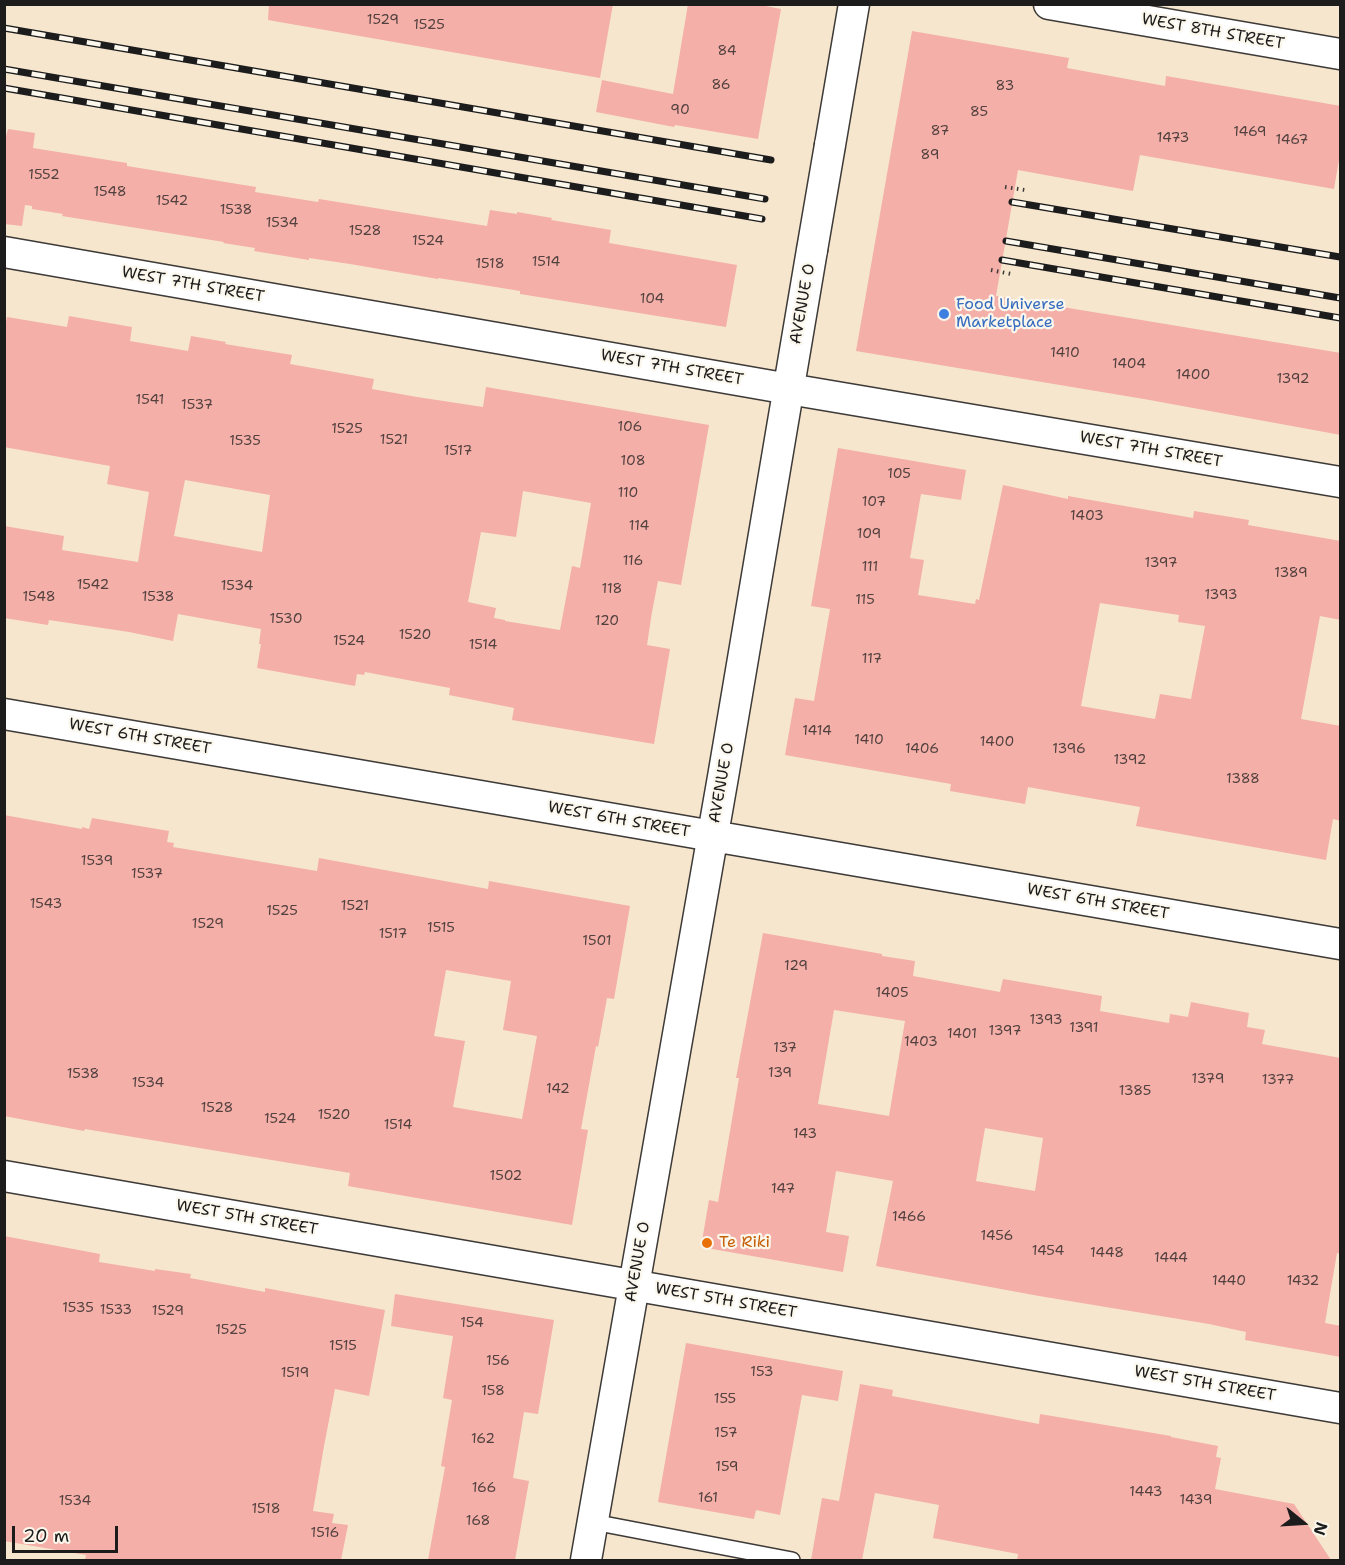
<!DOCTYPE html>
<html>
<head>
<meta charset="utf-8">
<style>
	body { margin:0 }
	#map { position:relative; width:1345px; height:1565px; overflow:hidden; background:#f6e6ce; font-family:"Shantell Sans",sans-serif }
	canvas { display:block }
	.frame { position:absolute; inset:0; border:6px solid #1c1c1c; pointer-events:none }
	.north { position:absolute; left:1273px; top:1493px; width:60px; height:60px; -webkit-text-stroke:4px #fbf7ec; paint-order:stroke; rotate:108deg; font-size:16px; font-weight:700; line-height:24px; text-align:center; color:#1c1c1c }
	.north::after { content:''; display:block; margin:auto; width:21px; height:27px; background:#1c1c1c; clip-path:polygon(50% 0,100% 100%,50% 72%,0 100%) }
	.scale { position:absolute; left:12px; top:1526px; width:106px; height:27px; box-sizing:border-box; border:3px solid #1c1c1c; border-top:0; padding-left:8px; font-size:18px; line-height:21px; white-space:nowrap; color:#1c1c1c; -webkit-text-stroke:4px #fbf7ec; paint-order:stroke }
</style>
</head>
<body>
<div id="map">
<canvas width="1345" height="1565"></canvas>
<div class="frame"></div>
<div class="north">N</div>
<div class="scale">20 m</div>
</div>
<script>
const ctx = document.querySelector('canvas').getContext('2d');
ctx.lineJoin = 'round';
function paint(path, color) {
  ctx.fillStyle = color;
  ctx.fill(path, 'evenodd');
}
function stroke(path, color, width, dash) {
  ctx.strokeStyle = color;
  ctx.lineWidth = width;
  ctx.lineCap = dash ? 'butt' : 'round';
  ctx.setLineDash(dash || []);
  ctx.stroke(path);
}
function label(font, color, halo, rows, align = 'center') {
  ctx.font = font + ' "Shantell Sans",sans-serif';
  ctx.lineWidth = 4.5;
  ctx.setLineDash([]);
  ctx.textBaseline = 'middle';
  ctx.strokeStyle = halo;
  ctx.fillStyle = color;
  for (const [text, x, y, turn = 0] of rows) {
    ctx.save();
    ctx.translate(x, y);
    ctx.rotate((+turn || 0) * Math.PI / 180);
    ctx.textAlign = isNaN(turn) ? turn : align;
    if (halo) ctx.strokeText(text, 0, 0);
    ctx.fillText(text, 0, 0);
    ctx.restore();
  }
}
paint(new Path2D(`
	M269,4H613L600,78L268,20Z
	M688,4H755L781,9L758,139L675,125L674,127L596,112L602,80L673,94Z
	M912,31L1069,58L1067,68L1165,86L1166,76L1341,106V148L1334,189L1140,155L1133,191L1018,170L996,296L1341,353V435L1144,399L856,351Z
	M8,129L35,133L33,148L108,160L127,163V166L256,187L255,192L318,202L319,199L487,226L490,210L517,214V212L552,218L551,220L611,230L609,243L737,265L726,327L520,294V291L471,283L438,278V279L350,264L309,258V260L254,251L255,248L223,243L224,242L62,216L63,214L32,209V206L25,205L22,226L4,224V144Z
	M69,316L132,327L130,341L188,351L191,336L226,342L225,344L292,355L290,364L374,379L372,389L417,397L483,407L486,387L709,425L681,585L658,581L652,612L647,645L670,649L654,744L512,720L514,708L449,695L450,688L365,672L364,675L357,674L355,686L257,668L261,644H259L261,629L178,614L173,641L129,632L49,620L48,625L4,618V526L64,536L62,550L138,562L149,492L107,484L110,466L4,447V331L7,317L67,327ZM185,480L270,495L262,552L174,536ZM523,491L591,503L580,568L572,566L560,630L505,621V620L494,618L496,608L468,602L481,532L516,537Z
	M838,448L966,470L961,500L921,494L910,558L924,560L918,595L975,604L976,599L979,600L1003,485L1068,499V496L1193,518L1194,511L1249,520L1248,525L1341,541V620L1320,616L1301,719L1341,726V821L1333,819L1326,860L1136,826L1140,807L1028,787L1025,804L950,791L951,784L785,755L795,698L814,701L830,609L811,606ZM1100,603L1179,615L1178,622L1205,626L1191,699L1160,694L1155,719L1081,706Z
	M4,815L82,829V827L89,829L92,818L169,831L167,842L174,843L173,847L317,871L319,858L488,889L489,881L630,906L614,999L607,998L598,1047L596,1046L581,1129L588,1130L572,1225L348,1186L350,1173L85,1129L84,1131L4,1116ZM446,970L511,981L503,1030L537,1036L522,1119L453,1107L465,1041L434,1036Z
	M763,933L882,954V956L915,961L913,976L1000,992L1003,979L1102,996L1100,1011L1169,1023L1170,1014L1188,1017L1191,1002L1249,1013L1247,1027L1265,1030L1262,1044L1341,1058V1254L1337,1253L1325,1323L1341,1326V1357L1245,1340L1246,1332L1209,1324L1039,1296L876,1266L893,1181L836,1171L826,1232L849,1236L843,1272L701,1247L709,1200L718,1202L739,1078H736ZM834,1010L905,1021L889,1116L818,1104ZM985,1128L1043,1138L1035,1191L976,1181Z
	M4,1236L100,1254L99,1262L155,1271V1269L191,1274L190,1278L265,1292V1288L385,1310L369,1396L335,1389L324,1446L313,1511L334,1514L332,1523L348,1525L341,1560H85L86,1555L4,1541Z
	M395,1294L554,1320L538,1414L524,1412L513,1478L529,1481L515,1560H428L445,1467L441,1466L452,1400L443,1398L453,1336L391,1326Z
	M686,1343L843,1371L838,1401L802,1395L780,1515L756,1510L754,1519L658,1502Z
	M860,1384L893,1390L892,1396L1039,1424L1040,1414L1171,1436V1437L1218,1446L1216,1457L1221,1458L1215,1489L1294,1504L1331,1560H1017L1018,1554L933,1538L939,1505L875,1493L862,1560H811L822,1498L839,1501Z`), '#f4afa8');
const lane = new Path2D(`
	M593,1522L792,1560`);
const street = new Path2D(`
	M1049,4L1340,54
	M830,145L854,4
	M4,252L789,389L1340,482
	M4,714L1340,944
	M4,1176L1340,1408
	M586,1560L723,777L812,250`);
stroke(lane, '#3d3a37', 18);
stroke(street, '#3d3a37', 33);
stroke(new Path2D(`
	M1005,187L1025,190
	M991,270L1011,274`), '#3d3a37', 4, [1.5, 4.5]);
stroke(lane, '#fff', 15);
stroke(street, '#fff', 30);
const rail = new Path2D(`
	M4,28L771,160
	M4,69L765,199
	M4,88L762,219
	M1012,202L1340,257
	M1006,241L1340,298
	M1002,260L1340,318`);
stroke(rail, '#1c1c1c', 7);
stroke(rail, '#fbf7ec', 4.5, [14]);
const streetBridge = new Path2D(`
	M812,250L830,145`);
stroke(streetBridge, '#3d3a37', 33, []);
stroke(streetBridge, '#fff', 30);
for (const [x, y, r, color] of [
	[944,314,6,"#3f7fe0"],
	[707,1243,6,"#e8710a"]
]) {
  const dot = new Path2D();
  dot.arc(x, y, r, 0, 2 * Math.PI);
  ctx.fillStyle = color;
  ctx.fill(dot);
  stroke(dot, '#fbf7ec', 2);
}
label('14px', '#52413f', null, [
	["1529",383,20],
	["1525",429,25],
	["84",727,51],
	["86",721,85],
	["83",1005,86],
	["90",680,110],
	["85",979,112],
	["87",940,131],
	["1469",1250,132],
	["1473",1173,138],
	["1467",1292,140],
	["89",930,155],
	["1552",44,175],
	["1548",110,192],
	["1542",172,201],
	["1538",236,210],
	["1534",282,223],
	["1528",365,231],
	["1524",428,241],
	["1514",546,262],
	["1518",490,264],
	["104",652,299],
	["1410",1065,353],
	["1404",1129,364],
	["1400",1193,375],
	["1392",1293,379],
	["1541",150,400],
	["1537",197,405],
	["106",630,427],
	["1525",347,429],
	["1521",394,440],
	["1535",245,441],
	["1517",458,451],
	["108",633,461],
	["105",899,474],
	["110",628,493],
	["107",874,502],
	["1403",1087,516],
	["114",639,526],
	["109",869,534],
	["116",633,561],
	["1397",1161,563],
	["111",870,567],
	["1389",1291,573],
	["1542",93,585],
	["1534",237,586],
	["118",612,589],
	["1393",1221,595],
	["1548",39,597],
	["1538",158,597],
	["115",865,600],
	["1530",286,619],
	["120",607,621],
	["1520",415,635],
	["1524",349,641],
	["1514",483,645],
	["117",872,659],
	["1414",817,731],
	["1410",869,740],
	["1400",997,742],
	["1406",922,749],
	["1396",1069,749],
	["1392",1130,760],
	["1388",1243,779],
	["1539",97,861],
	["1537",147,874],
	["1543",46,904],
	["1521",355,906],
	["1525",282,911],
	["1529",208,924],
	["1515",441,928],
	["1517",393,934],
	["1501",597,941],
	["129",796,966],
	["1405",892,993],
	["1393",1046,1020],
	["1391",1084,1028],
	["1397",1005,1031],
	["1401",962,1034],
	["1403",921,1042],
	["137",785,1048],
	["139",780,1073],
	["1538",83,1074],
	["1379",1208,1079],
	["1377",1278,1080],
	["1534",148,1083],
	["142",558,1089],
	["1385",1135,1091],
	["1528",217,1108],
	["1520",334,1115],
	["1524",280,1119],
	["1514",398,1125],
	["143",805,1134],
	["1502",506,1176],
	["147",783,1189],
	["1466",909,1217],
	["1456",997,1236],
	["1454",1048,1251],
	["1448",1107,1253],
	["1444",1171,1258],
	["1440",1229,1281],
	["1432",1303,1281],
	["1535",78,1308],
	["1533",116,1310],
	["1529",168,1311],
	["154",472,1323],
	["1525",231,1330],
	["1515",343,1346],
	["156",498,1361],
	["153",762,1372],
	["1519",295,1373],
	["158",493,1391],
	["155",725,1399],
	["157",726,1433],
	["162",483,1439],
	["159",727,1467],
	["166",484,1488],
	["1443",1146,1492],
	["161",708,1498],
	["1439",1196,1500],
	["1534",75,1501],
	["1518",266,1509],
	["168",478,1521],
	["1516",325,1533]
]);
label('16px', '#1c1c1c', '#fbf7ec', [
	["WEST 8TH STREET",1213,32,10],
	["WEST 7TH STREET",193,285,10],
	["AVENUE O",803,304,-80],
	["WEST 7TH STREET",672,368,10],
	["WEST 7TH STREET",1151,450,10],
	["WEST 6TH STREET",140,737,10],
	["AVENUE O",722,783,-80],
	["WEST 6TH STREET",619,820,10],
	["WEST 6TH STREET",1098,902,10],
	["WEST 5TH STREET",247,1218,10],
	["AVENUE O",638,1262,-80],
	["WEST 5TH STREET",726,1301,10],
	["WEST 5TH STREET",1205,1384,10]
]);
label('16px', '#366cbe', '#fbf7ec', [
	["Food Universe",956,305],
	["Marketplace",956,323]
], 'left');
label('16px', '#c56008', '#fbf7ec', [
	["Te Riki",719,1243]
], 'left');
</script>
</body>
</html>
